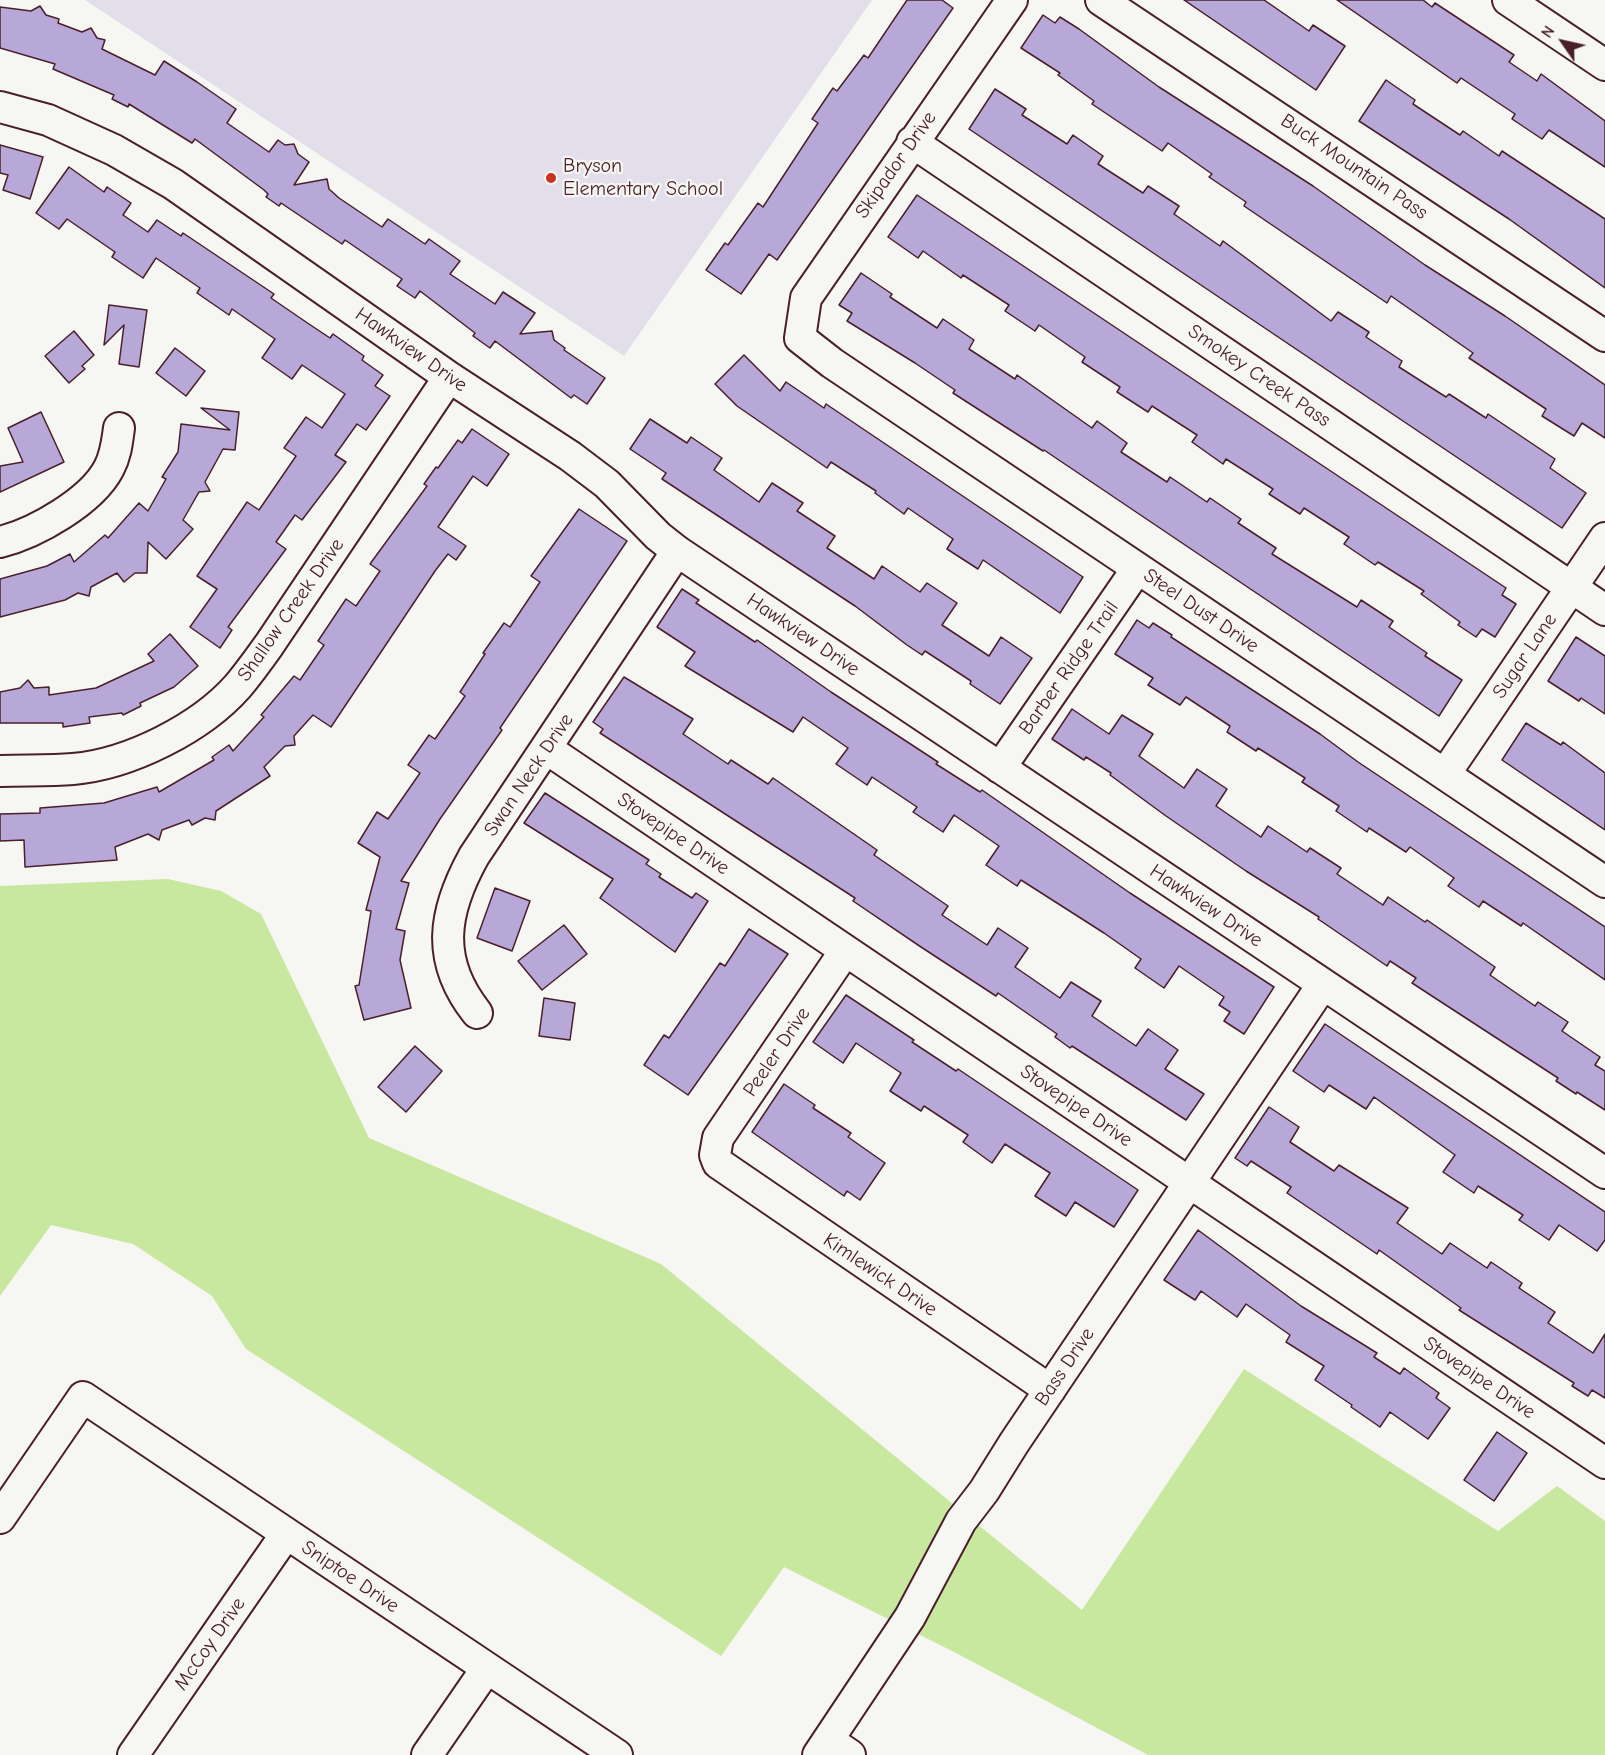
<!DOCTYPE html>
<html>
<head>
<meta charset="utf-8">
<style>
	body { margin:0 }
	#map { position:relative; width:1605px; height:1755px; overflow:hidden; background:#f6f6f2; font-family:"Comic Neue",sans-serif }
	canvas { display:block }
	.north { position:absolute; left:1533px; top:12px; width:60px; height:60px; -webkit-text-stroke:4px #f6f6f2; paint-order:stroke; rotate:304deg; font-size:16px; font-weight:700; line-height:24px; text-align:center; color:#4a1f2b }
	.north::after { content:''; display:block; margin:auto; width:21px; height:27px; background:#4a1f2b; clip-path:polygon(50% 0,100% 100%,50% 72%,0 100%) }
</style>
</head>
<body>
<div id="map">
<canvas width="1605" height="1755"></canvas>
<div class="north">N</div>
</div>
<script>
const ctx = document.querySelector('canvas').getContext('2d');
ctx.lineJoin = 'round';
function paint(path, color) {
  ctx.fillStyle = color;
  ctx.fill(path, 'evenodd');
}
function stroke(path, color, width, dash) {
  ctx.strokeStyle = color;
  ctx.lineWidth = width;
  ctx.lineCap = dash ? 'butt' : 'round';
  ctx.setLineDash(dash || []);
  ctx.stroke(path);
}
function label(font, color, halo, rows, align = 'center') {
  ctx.font = font + ' "Comic Neue",sans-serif';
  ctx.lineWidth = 4.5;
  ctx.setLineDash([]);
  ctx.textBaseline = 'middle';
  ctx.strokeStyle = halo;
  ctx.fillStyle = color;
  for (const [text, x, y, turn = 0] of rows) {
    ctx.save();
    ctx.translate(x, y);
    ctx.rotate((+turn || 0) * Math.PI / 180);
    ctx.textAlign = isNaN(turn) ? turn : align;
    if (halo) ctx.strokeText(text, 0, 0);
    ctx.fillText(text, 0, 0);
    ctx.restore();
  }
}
paint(new Path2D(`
	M85,0H872L624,356Z`), '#e3dfea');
paint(new Path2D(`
	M168,879L221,891L261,914L369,1138L661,1264L1082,1610L1244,1369L1498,1531L1557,1486L1605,1521V1755H1148L958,1654L784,1567L721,1656L246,1349L212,1296L133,1244L51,1225L0,1296V886Z`), '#c8e79f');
const building = new Path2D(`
	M907,0H942L953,8L777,260L769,254L741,294L706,270L725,243L728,245L758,203L763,207L818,123L812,119L833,88L837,91L864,55L868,58Z
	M1184,0H1264L1309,31L1313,25L1345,46L1316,90Z
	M1337,0H1423L1432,7L1435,3L1514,55L1509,62L1537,81L1541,74L1605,121V167L1549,130L1542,139L1512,119L1515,114L1461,78L1457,83Z
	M40,6L46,15L59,19L58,23L82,32L91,28L97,38L105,40L102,49L155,75L164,61L197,82L236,109L227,123L269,152L278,140L285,145L294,144L298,154L309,162L294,185L327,179L329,189L339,198L382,227L388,219L425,244L429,239L460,261L450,274L495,304L503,292L535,313L520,334L552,331L554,340L565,348L564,350L605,378L587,404L574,395L571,398L495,341L490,348L473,336L475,333L420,291L415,298L397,286L402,279L345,240L342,244L281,203L279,206L266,197L268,194L264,190L195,139L192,143L129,104L128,107L112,99L114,95L53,69L55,64L0,48V7L31,11Z
	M1043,15L1055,23L1060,17L1079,29L1159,87L1313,186L1425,265L1505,316L1605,385V438L1582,423L1574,436L1542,416L1546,409L1469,358L1473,353L1391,296L1387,303L1244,206L1246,202L1209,177L1212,174L1168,143L1162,151L1092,104L1094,101L1058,75L1060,73L1021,48Z
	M1386,80L1415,100L1413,104L1460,135L1463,131L1499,156L1502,151L1605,219V288L1509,219L1359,121Z
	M995,89L1026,109L1022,115L1067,144L1073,135L1103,156L1098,164L1143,193L1148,186L1179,206L1174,214L1220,246L1223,241L1331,321L1338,312L1369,332L1366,337L1402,361L1399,367L1446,397L1449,394L1486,418L1488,414L1555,459L1550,468L1586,493L1562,528L969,129Z
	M0,145L43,157L30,199L3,190L8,175L0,173Z
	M69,167L104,192L107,187L131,203L123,215L148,232L157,220L181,236L183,233L274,294L271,298L306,322L330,338L333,334L364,356L362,360L383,375L375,386L390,396L366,430L357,424L335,455L346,462L302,520L295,515L276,542L286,549L228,627L232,630L220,648L190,627L217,589L197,576L247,502L259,510L296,456L284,448L306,417L322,428L345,394L302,365L292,379L262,358L275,339L232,309L229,315L197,293L200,288L156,258L143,278L112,257L115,252L67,219L59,229L36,213Z
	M917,195L1506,588L1502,595L1516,604L1495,637L1482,629L1476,637L1458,625L1460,622L1421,594L1424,591L1378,562L1375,565L1344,544L1349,537L1304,508L1300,514L1269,494L1273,489L1226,459L1223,464L1192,442L1197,435L1152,406L1148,412L1117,392L1120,387L1082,362L1085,357L1039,325L1035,331L1005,311L1009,305L963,275L961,278L923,251L918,258L888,237Z
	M861,273L892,294L890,297L937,328L943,319L974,340L969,349L1015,379L1017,375L1092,428L1097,421L1127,443L1121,452L1167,482L1170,477L1207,502L1210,498L1241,519L1238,523L1276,548L1272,554L1357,607L1361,600L1393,621L1389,627L1427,653L1425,656L1462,680L1439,716L1044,450L1043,451L953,393L955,390L915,363L847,321L852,313L839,305Z
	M109,305L147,310L139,367L119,364L124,325L104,345Z
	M74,331L94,355L82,366L85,369L69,383L45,356Z
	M175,348L205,371L186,396L156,373Z
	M744,355L780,391L786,382L824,408L826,404L1083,577L1060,613L983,560L978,569L947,549L953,539L908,508L904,514L875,493L876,491L831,462L827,468L737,406L715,384Z
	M201,408L239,412L235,450L223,449L205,482L210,491L199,492L183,520L193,529L166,559L148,542L147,573H135L124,582L117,573L91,587L89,596L78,593L65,600L0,617V579L47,566L70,554L74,562L105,535L108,538L139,503L148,511L166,479L162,477L178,452L181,424L230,430Z
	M41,412L64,462L0,492V466L23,462L8,428Z
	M650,419L687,443L691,437L722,458L714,470L759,502L772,483L803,503L797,511L835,536L827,548L874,579L882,566L920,592L927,583L957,603L942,625L989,656L1001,637L1032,658L1000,704L970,684L971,681L925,651L922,655L907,645L855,606L662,479L666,473L630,449Z
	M472,429L509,454L487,486L473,476L438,527L466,546L456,560L448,554L435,571L331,727L313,715L294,736L295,745L285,746L264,767L270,776L216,811L215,820L205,818L192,825L189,820L162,830L159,840L148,834L115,847L117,860L25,867L24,840L0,841V814L40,813V808L104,803L157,787L159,792L214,760L212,757L229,745L233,751L264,717L261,715L294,676L300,680L324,645L318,641L346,599L356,606L380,571L370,564L427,486L424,484L436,467L438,468L458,440L462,443Z
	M579,509L627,541L500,728L502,730L440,819L401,881L409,883L396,929L405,931L400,960L411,1008L364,1020L355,986L359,985L371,911L366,910L380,857L358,843L377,812L388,819L420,773L408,765L429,735L435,739L465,696L460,692L485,654L483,653L504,623L510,627L540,582L531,576Z
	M682,589L699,600L696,603L755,642L757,640L831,692L938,762L936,764L980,792L982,790L1130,893L1274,987L1244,1034L1224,1021L1230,1012L1219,1005L1224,997L1179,966L1164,988L1135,968L1141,959L1104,933L1021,880L1017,886L986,865L999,846L954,815L943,832L913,812L917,807L872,777L867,785L836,764L848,748L803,717L793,732L685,666L695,652L657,627Z
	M1137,620L1149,628L1153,623L1172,635L1171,637L1320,734L1358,762L1605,927V980L1523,923L1521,926L1483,901L1479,907L1448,886L1454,878L1410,847L1406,852L1369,828L1367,832L1336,811L1339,806L1302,782L1305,778L1258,748L1256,751L1227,732L1230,726L1186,697L1180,705L1148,685L1153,678L1115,654Z
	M170,634L198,666L174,687L140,703L141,706L123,715L122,713L89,717L90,723L63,727V723H0V692L20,688L28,680L34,688L49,687V695L96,688L154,661L148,654Z
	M1576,637L1605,656V714L1581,698L1579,701L1548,681Z
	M624,677L693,719L683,734L728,764L731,760L768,784L773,778L877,850L874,855L948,906L942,915L987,945L998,928L1028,948L1015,967L1060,998L1071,982L1101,1001L1092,1016L1136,1046L1148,1029L1178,1050L1165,1069L1204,1094L1186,1120L1072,1046L1070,1048L1055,1037L1057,1034L998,993L996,996L921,947L853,901L855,898L600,733L603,729L593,722Z
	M1072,709L1109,734L1122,715L1153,734L1139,756L1184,788L1197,769L1227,789L1216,806L1261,837L1268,826L1307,852L1310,848L1341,868L1337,874L1383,905L1388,897L1425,922L1427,920L1495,967L1490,975L1535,1006L1538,1002L1568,1022L1562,1031L1600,1057L1595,1065L1605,1071V1110L1577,1092L1576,1094L1556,1081L1558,1078L1412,983L1416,978L1390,961L1387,966L1318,919L1319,917L1246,871L1166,816L1110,775L1111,773L1086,757L1084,760L1052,739Z
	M1526,723L1561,745L1563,742L1605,773V830L1502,760Z
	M545,793L649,860L646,864L661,874L659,877L692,898L696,893L708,901L675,952L600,898L613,879L524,823Z
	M495,888L530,901L512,951L477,938Z
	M564,925L587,954L542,990L518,961Z
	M749,929L788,954L688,1095L644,1065L664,1035L669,1038L720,963L725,966Z
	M846,995L914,1040L912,1042L956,1071L958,1069L1138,1190L1114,1227L1075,1202L1066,1216L1035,1196L1050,1173L1005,1144L992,1163L963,1142L968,1135L924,1106L921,1111L890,1091L901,1073L856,1043L843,1063L813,1042Z
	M544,998L575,1003L570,1040L539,1036Z
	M1325,1024L1605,1212V1240L1597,1251L1559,1225L1549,1240L1519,1220L1523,1215L1478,1186L1474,1193L1443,1172L1455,1155L1374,1097L1366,1109L1329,1085L1324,1092L1293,1071Z
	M415,1046L442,1071L406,1112L378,1087Z
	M784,1084L815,1105L813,1108L851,1133L848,1137L885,1163L860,1200L847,1191L844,1196L752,1132Z
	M1269,1107L1299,1127L1290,1142L1334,1171L1339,1165L1408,1208L1397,1223L1442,1254L1450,1243L1487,1268L1491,1262L1522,1283L1519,1288L1555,1312L1548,1323L1593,1353L1605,1334V1398L1592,1390L1588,1396L1572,1386L1574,1383L1459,1310L1461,1308L1379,1250L1377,1254L1287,1193L1291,1187L1251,1161L1247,1166L1235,1158Z
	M1198,1230L1301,1306L1377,1353L1374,1357L1400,1374L1404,1368L1439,1393L1436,1398L1450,1408L1428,1439L1390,1412L1380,1427L1351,1407L1352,1405L1315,1380L1324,1366L1286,1342L1290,1335L1246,1304L1237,1317L1201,1291L1195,1300L1164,1280Z
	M1497,1432L1527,1453L1494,1501L1464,1480Z`);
paint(building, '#b7a8d8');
stroke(building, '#4a1f2b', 1.5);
const minor = new Path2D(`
	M1012,0L806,298L800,338L832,363L1605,882
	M1101,0L1605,336
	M1508,0L1605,65
	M0,107L48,120L114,150L173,184L449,377L570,456L607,484L658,536L677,551L1605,1173
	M912,142L1605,610
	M0,542C36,533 92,501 109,468C116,455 117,442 119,428
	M547,749L1605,1463
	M1000,768L1137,569
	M0,771C24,770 49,771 73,769C130,764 201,728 238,686C249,673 259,659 269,645L449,377
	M1445,774L1605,538
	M845,951L718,1138L715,1155L718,1163L1050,1390
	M477,1013C435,960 443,912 474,856L677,551
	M0,1518L83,1397L617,1755
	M828,1740L850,1755
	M133,1755L286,1534
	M427,1755L487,1668
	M818,1755L910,1617L961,1521L984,1491L1014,1443L1323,984`);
stroke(minor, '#4a1f2b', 34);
stroke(minor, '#f6f6f2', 30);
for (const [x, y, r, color] of [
	[551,178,6,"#c8321e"]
]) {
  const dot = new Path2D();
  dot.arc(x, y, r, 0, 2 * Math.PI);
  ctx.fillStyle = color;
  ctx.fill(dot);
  stroke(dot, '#f6f6f2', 2);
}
label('20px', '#4a1f2b', '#f6f6f2', [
	["Skipador Drive",896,165,-55],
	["Buck Mountain Pass",1354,167,34],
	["Hawkview Drive",411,350,35],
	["Smokey Creek Pass",1259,376,34],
	["Shallow Creek Drive",291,610,-55],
	["Steel Dust Drive",1201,611,34],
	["Hawkview Drive",803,635,34],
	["Sugar Lane",1525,656,-56],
	["Barber Ridge Trail",1069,668,-55],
	["Swan Neck Drive",529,775,-56],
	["Stovepipe Drive",673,834,34],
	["Hawkview Drive",1206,906,34],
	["Peeler Drive",777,1052,-56],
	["Stovepipe Drive",1076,1106,34],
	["Kimlewick Drive",880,1275,34],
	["Bass Drive",1065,1367,-56],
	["Stovepipe Drive",1479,1378,34],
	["Sniptoe Drive",350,1577,34],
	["McCoy Drive",210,1644,-55]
]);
label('20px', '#4a1f2b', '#f6f6f2', [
	["Bryson",563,166],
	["Elementary School",563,189]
], 'left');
</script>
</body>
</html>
